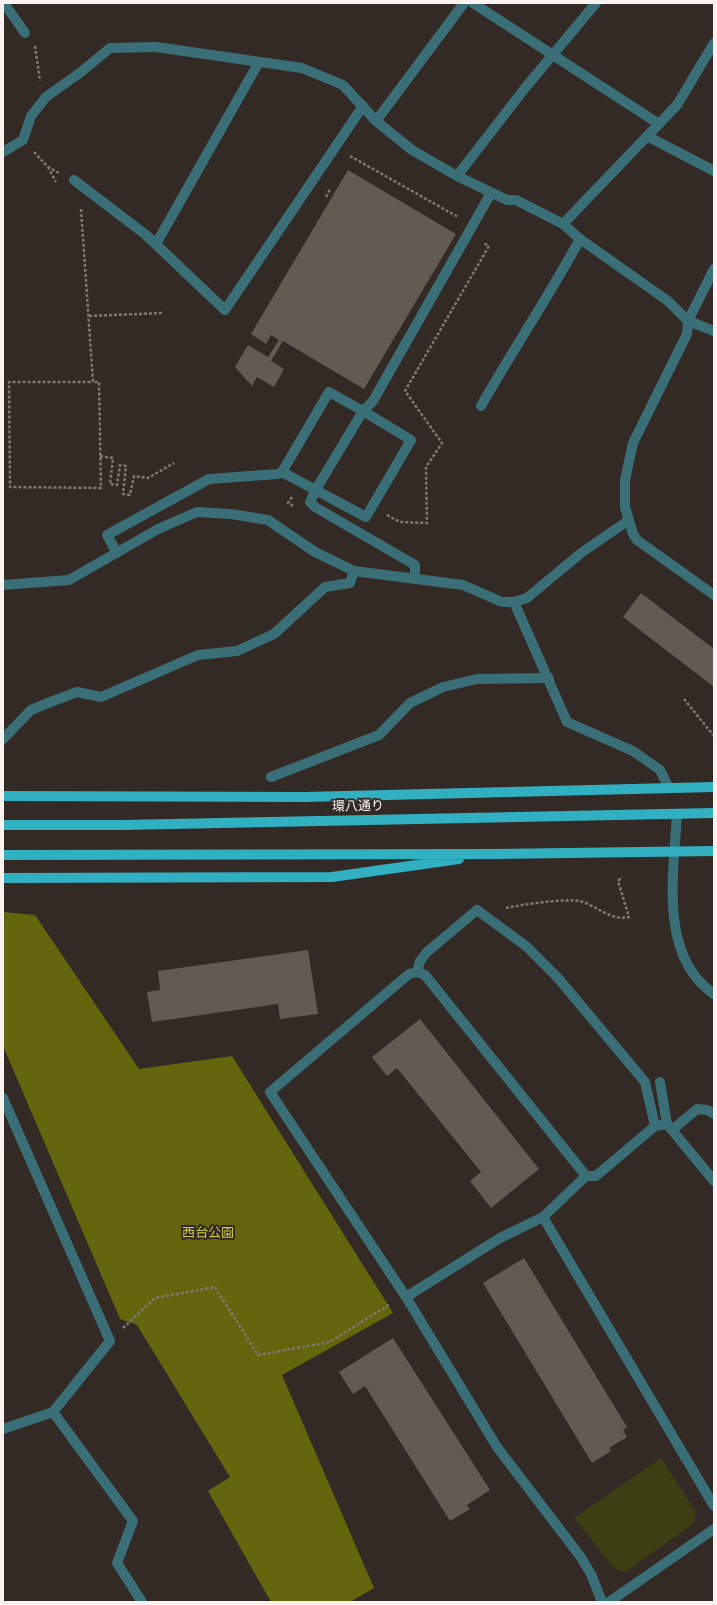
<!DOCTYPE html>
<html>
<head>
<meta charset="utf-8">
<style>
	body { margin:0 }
	#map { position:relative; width:717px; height:1605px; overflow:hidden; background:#342a25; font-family:Roboto,sans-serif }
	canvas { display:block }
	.frame { position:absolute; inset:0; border:4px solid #f9f2ef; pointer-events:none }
</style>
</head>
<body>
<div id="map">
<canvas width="717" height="1605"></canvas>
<div class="frame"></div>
</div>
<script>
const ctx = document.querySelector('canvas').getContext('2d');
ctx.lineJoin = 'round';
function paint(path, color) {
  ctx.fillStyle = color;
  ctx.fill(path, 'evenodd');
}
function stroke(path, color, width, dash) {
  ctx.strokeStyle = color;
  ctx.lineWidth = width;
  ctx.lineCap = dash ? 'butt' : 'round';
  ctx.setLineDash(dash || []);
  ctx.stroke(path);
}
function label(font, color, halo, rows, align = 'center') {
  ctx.font = font + ' Roboto,"Noto Sans JP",sans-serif';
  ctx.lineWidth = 4;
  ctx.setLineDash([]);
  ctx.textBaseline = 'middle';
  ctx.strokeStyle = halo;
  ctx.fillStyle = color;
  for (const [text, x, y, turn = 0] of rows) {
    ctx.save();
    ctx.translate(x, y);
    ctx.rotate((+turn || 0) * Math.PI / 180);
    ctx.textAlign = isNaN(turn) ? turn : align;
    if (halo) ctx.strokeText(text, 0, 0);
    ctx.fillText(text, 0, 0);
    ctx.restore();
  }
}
paint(new Path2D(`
	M661,1458L696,1512L693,1524L625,1572L616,1570L574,1518Z`), '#3d3e11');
paint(new Path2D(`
	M3,912L35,915L139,1069L232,1056L393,1313L282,1375L374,1588L350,1602H271L208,1491L230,1477L137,1325L120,1319L3,1046Z`), '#64650c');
paint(new Path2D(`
	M348,170L456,234L364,389L283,341L271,361L284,369L274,387L257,377L252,386L235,367L248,345L268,357L279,340L271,335L266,344L251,334Z
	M641,593L714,649V687L623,617Z
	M308,950L318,1014L280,1019L278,1004L152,1022L147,992L160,990L158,971Z
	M420,1019L539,1169L491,1208L470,1181L481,1172L397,1068L387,1076L372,1057Z
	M524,1258L627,1427L623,1430L627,1437L609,1448L611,1451L592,1463L483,1283Z
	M393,1338L490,1490L467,1505L470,1509L450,1521L365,1386L353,1394L339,1372Z`), '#635b52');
stroke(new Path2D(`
	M35,46L40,81
	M34,152L48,167L59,173
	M350,156L458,217
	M48,167L56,182
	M326,197L330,189
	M81,209L93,382H99L101,488L10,487L9,382H93
	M89,316L162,313
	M100,456L113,458L110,484L117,485L120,465L126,466L123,494L130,495L134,476L148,478L174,463
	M292,497L288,503L293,506
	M387,515L400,522L427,523L426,467L442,443L405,391L489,246L483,243
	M684,699L714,736
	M506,908C520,905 570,897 583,902C598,907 611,921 629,917L618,881L622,877
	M123,1328L155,1298L215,1287L258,1355L330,1342L390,1304`), '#817873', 2.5, [3, 2]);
stroke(new Path2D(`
	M473,3L659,124
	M647,136L714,171
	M457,176L525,88L596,3
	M688,321L714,269
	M481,406C513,350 549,296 580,239
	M282,472L366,517L411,440L363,411L373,401L491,193
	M117,553L107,535L209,479L278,474L282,472L329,392L363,411L315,491L310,502L315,507L415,565V579
	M3,739L31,710L53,701L77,692L101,697L198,655L237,651L274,634L325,587L350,583L354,571
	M271,777L379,735L410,703L443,687L477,679L549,678
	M420,961L427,952L477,910L526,946L558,978L645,1082L655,1126
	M672,1130L697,1109L707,1110L714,1114
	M586,1176H596L655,1126L667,1124L660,1082`), '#3a6f77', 10);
stroke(new Path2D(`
	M4,3L25,33
	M376,121L464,3
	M3,152L23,140L31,116L46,97L81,72L110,48L156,47L302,68L343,85L376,121L412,150L457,176L507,200H516L563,224L580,239L668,301L688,321L714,331
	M74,180L146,235L225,310L363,106
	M563,224L677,105L714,43
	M156,244L259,62
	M688,321L687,334L633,443L625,480V507L633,534L637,540L714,595
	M3,585L69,580L158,529L197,512L231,514L268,520L315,552L354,571L463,585L502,602H514L567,722L633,751L660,770L669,788
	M514,602L527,598L581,553L629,520
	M417,972L409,974L270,1092L406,1297L497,1447L580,1556L591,1574L602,1602
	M3,1098L110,1341L53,1412L3,1429
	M667,1124L714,1181
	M543,1217L714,1506
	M406,1297L500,1238L543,1217L586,1176L425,975L417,972L420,961
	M53,1412L133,1521L117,1563L142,1602
	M609,1602L714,1529`), '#3a6f77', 10);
stroke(new Path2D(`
	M677,814C674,871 658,956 714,994`), '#3a6f77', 10);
stroke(new Path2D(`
	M3,796L305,797L714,787
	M3,825H122L714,813
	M3,855L494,854L714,851
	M3,878L332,877L459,859`), '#31b0c2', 10);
label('13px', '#f9f2ef', '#342a25', [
	["環八通り",358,807,-1]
]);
label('13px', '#c9cc3e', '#342a25', [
	["西台公園",208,1234]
]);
</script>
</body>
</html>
